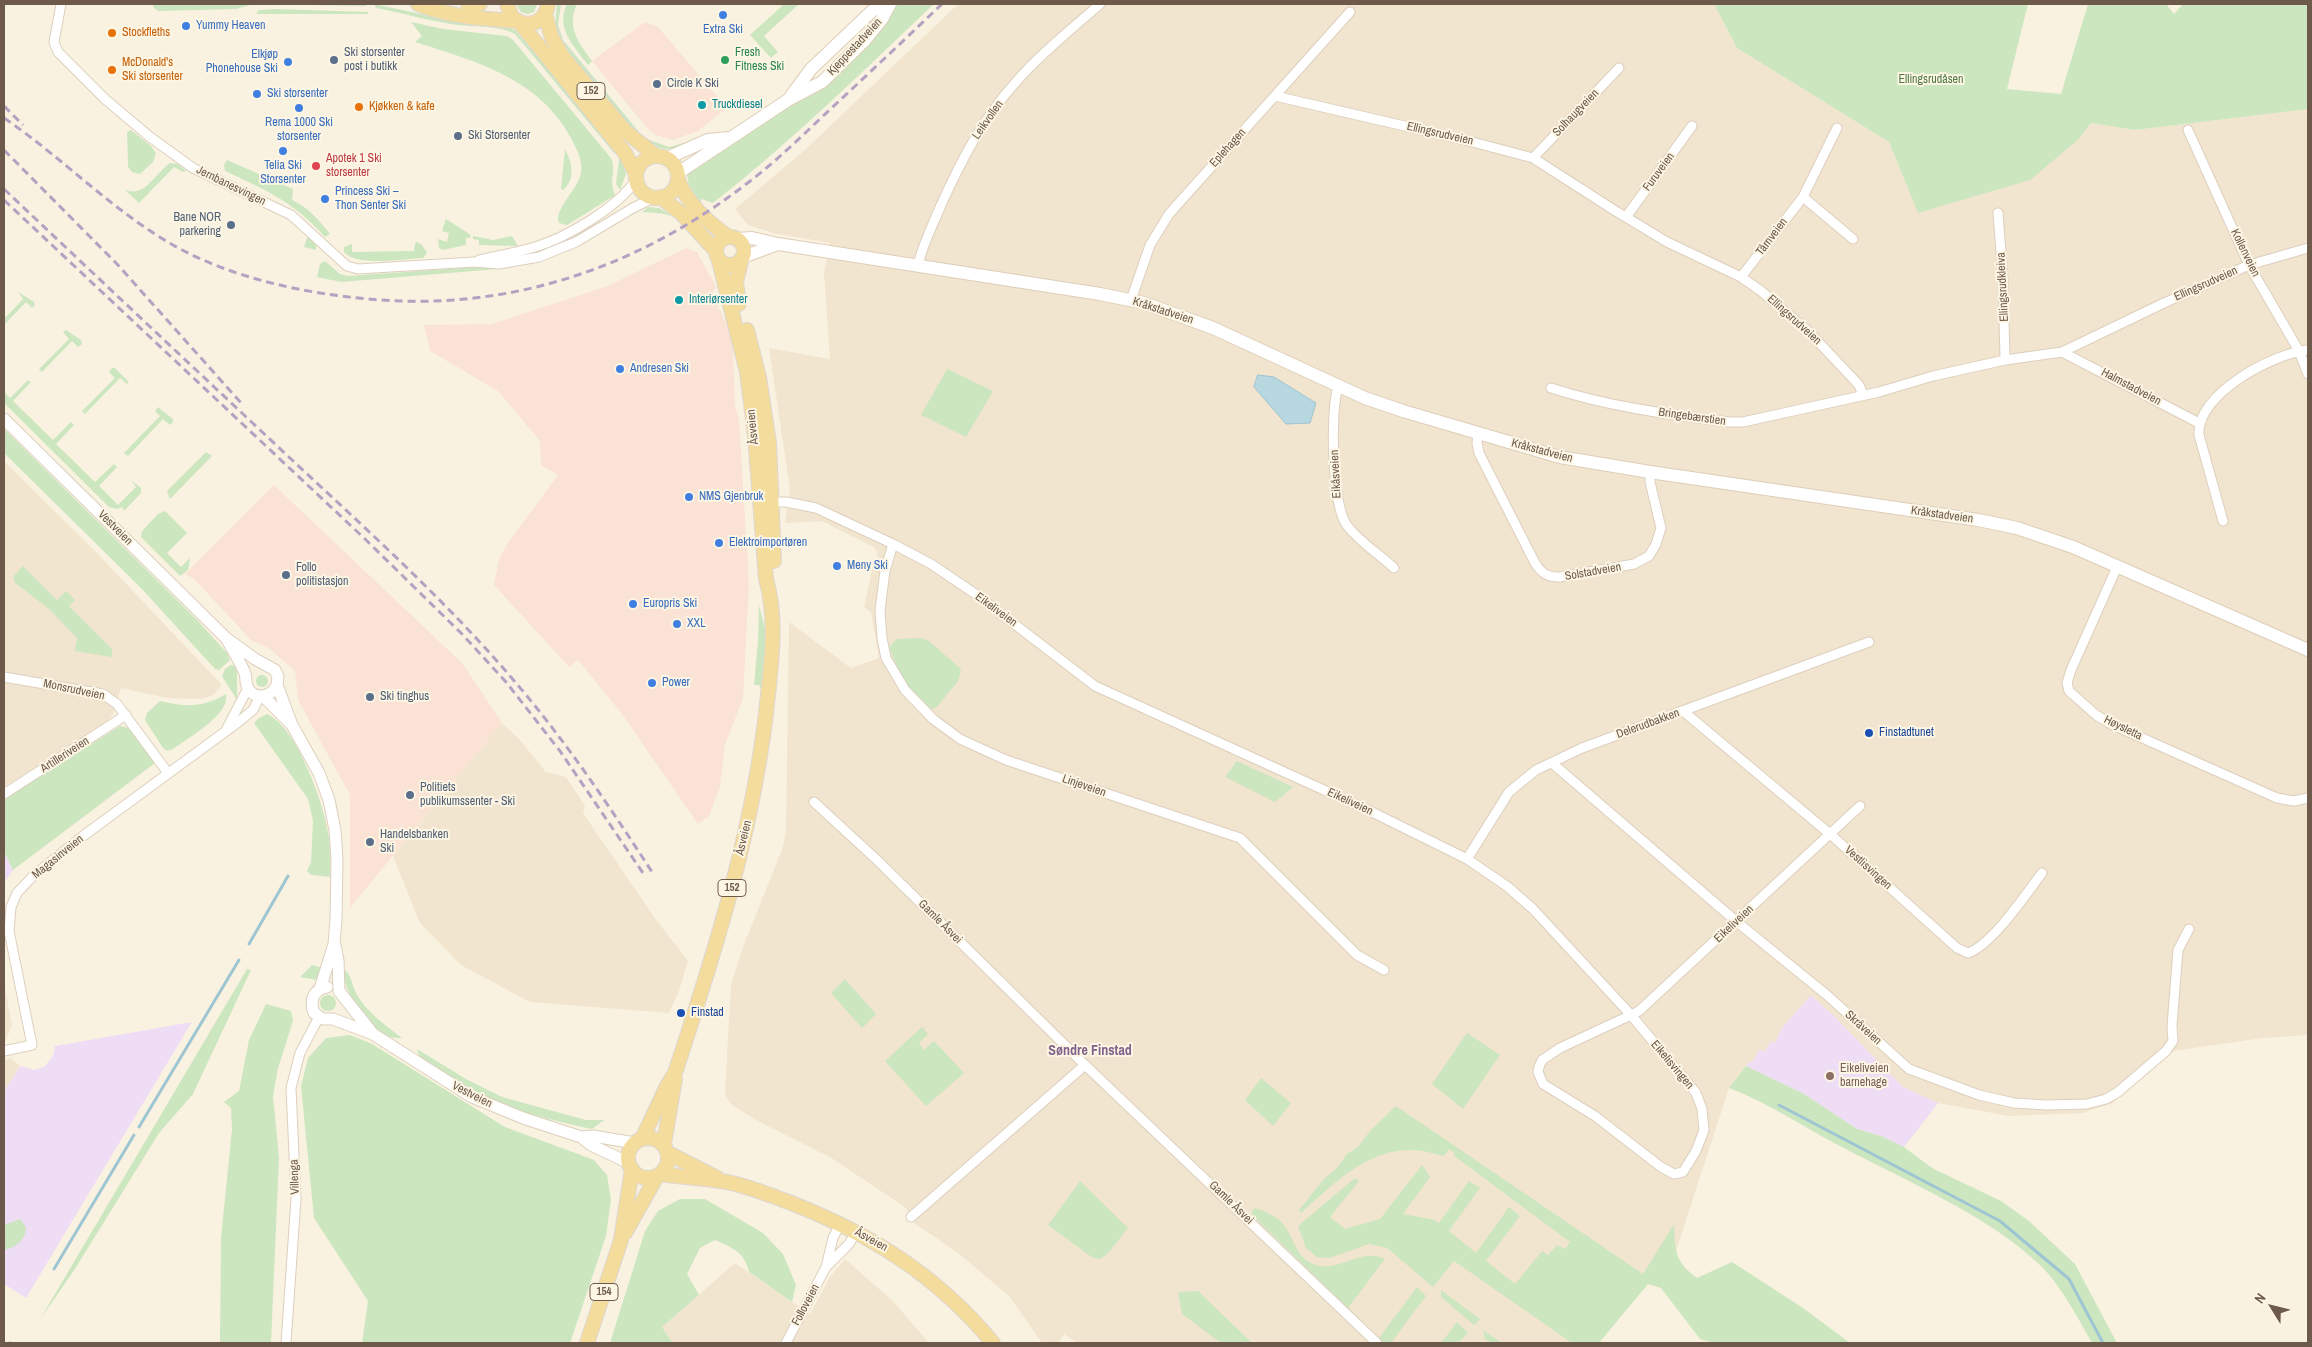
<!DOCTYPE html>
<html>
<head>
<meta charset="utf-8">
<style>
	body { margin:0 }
	#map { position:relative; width:2312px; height:1347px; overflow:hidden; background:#faf2e0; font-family:"Archivo Narrow",sans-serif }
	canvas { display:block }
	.frame { position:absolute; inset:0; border:5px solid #6e5a4a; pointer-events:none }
	.north { position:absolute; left:2247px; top:1282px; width:50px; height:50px; -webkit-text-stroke:4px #fdf6e5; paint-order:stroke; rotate:306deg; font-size:14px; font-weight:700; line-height:20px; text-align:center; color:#6e5a4a }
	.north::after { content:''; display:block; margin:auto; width:18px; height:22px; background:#6e5a4a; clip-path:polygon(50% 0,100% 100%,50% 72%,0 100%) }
</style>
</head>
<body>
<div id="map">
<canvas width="2312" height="1347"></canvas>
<div class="frame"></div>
<div class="north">N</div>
</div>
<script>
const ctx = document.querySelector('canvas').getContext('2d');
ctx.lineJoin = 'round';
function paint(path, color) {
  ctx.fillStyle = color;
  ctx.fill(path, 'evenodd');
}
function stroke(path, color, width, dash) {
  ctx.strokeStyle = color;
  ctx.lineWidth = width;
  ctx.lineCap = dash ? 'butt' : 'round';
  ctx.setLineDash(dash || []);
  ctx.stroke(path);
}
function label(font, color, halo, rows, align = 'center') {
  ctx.font = font + ' "Archivo Narrow",sans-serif';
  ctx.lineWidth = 4;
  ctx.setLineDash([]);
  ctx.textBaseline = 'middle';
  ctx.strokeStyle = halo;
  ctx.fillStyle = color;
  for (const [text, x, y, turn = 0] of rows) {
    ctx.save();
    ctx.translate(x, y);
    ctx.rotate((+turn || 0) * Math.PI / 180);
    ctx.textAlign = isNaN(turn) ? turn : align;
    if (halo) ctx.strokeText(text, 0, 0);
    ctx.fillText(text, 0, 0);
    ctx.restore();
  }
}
paint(new Path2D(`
	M958,4H1714L1737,48L1889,142L1918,212L2080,138L2091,123L2135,130L2308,109V1035L2263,1038L2173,1051L2113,1103L2083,1113L2009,1116L1938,1103L1904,1147L1746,1066L1729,1088L1675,1254L1594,1343H1077L1064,1334L1058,1343H1042L1009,1296L958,1253L914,1223L906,1208L833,1159L754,1119L731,1104L726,1097L725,1091L731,985L743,947L783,847L786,828L789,622L851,668L879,658L871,612L864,607L872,570L879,558L875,548L822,521L785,523L790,489L769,348L830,359L824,274L830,243L773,233L748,225L735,209L806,149Z
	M4,461L98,554L221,684L220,688L213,695L201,699L167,698L121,688L113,714L104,725L4,787Z
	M502,723L520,740L546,772L566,777L585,806L583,813L654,917L688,961L679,991L669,1013L530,1002L461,965L420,923L393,856Z
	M4,983L12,1025L4,1045Z
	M10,1058L20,1066L4,1092V1060Z
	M845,1259L893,1301L929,1343H673L662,1327L735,1263L810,1314L830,1277Z`), '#f1e5cf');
paint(new Path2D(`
	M645,22L658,27L727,108L698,131L673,140L655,135L647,128L592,61Z
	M686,248L697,252L717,288L712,292L730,333L733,348L735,405L739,419L749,584L743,698L725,745L720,787L709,816L698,824L622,714L578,660L569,667L494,585L499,559L507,544L558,475L541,465L540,441L498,391L430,351L424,325L492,324L608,286Z
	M274,485L463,664L502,723L350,908V795L298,700L295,671L270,649L251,640L194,579L185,574Z`), '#fae3d4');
paint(new Path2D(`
	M4,851L13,870L4,883Z
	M1811,995L1835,1017L1903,1087L1938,1103L1904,1147L1881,1136L1857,1129L1804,1094L1746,1066L1749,1062H1753L1759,1049L1764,1052L1771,1041L1775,1043L1782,1028Z
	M192,1022L26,1298L4,1284V1092L20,1066L34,1070L44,1067L53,1056L55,1046Z`), '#efddf6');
paint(new Path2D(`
	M154,4H366V6L254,4L236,9L158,11L153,7Z
	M374,4L449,20L508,27L516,31L618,153H614L515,34C498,25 475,27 457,25C429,21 403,13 376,8Z
	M516,4H537L534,12L527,14L521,12Z
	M557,4H561L558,25L563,40L639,132L637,135L564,49L555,27Z
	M567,4H575L576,6C567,29 579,43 592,61L588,65C574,46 555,28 567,4Z
	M781,4H799L764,36L778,52L771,58L750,35L782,6Z
	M890,4H934C862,72 791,142 713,203L701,199V203C689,192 687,182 687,167L822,82Z
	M1714,4H2028L2007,89L2061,94L2088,4H2166L2174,14L2183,4H2308V109L2135,130L2091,123L2080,138L2030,180L1918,213L1889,142L1737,48Z
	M275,9L368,12V14H256L259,10Z
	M411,22L443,29L507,36L513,40L611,158C617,171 608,182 615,194L614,196L567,225L559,223C553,210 579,188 581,173C583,160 577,151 572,140C541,79 475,61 415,42L422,36Z
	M131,130L151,146L156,153L153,162L140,174L132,172L128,167L127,132Z
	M644,138L669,147L691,141C671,151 663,153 644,138Z
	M565,149C572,163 576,179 563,190L561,189Z
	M621,159L626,174L620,190L616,184L619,160Z
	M227,160L293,189L292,200C308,207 319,220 330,234L325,237C294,202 266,190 225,171L224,165Z
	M170,163L178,164L186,171L183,172L174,167L139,203L124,189C144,200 156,172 170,163Z
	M648,207L659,208L676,218C664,212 653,213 642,212Z
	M446,219L471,235L470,238H466V245L443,250L439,248L438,239L447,242L449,233L442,231Z
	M308,235L316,245V250L304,247Z
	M473,236L493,240L512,236L518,246L479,245V240L473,239Z
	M417,242L422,245L427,253L423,258C403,259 357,267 344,252V247L352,244V252L414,251L415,243Z
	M325,261L340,274L348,276L532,263L498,269L341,282L317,277L320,264Z
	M18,292L34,302L35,305L32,308L26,302L4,325V319L23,299Z
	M66,330L81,340L82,344L78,347L72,341L42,372L39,369L69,339L63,332Z
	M112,368H115L129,382L127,384L120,378L85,414L82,411L115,378L109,372Z
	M947,369L993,391L966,437L921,415Z
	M28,380L31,382L13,401L53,440L71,422L74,425L56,444L95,482L114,464L117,467L99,486L118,505L136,487L131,480L141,488V493L124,511L122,507L118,509L109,507L4,403V392L10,398Z
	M158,407L173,419V422L170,425L163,419L128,456L124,453L160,416L155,411Z
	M4,429L198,621L227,653L230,660L219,670L215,669L141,588L4,453Z
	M206,452L212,456L170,499L167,491Z
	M165,511L187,533L167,553L181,567L190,558L188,570L180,576L141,537L142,531L158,514Z
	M23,566L57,600L66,591L75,600L69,606L112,649V657L75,651L77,638L49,609L14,582V576Z
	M759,605L766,633L761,689L759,685H754L758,642Z
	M921,638L929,641L961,669L958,681L937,707L932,709C911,702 896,666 889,647L897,639Z
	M231,665L235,666L237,672V700L222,676L225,669Z
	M256 681a6 6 0 1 1 12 0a6 6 0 1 1-12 0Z
	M226,694C231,714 188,738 173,749L167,751L163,748L145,720L147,713L160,701C186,707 203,708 226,694Z
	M267,714C297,727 325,806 329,838C331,851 330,864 331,877L311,875L307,871L311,862L313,821L308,799L254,723L259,718Z
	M120,726L129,728L155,763L13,870L4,851V799Z
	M1237,761L1293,787L1275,802L1225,777Z
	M312,965L322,968L317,980L300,977Z
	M247,969L251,970L193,1094L159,1133L75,1269L39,1321Z
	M343,970C351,972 352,986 356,993C367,1013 385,1025 402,1038C398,1038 392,1038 387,1036C366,1025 344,994 343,970Z
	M845,979L876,1014L862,1028L831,993Z
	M320 1003a8 8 0 1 1 16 0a8 8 0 1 1-16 0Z
	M266,1004L291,1011L293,1021L278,1068L273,1096L279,1158L271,1343H220L221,1238L232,1129L231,1108L224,1102L239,1091L249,1040Z
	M922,1027L928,1034L919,1043L924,1050L934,1041L964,1073L926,1106L885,1061Z
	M1467,1033L1500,1055L1463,1109L1432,1084Z
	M350,1035L372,1044L505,1127L594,1160L607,1175L611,1200L606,1236L570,1343H362L368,1301L314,1218L301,1086L308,1058L326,1038Z
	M417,1049L466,1079L502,1097L586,1120H604L592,1129C553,1121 513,1111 477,1093C457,1083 439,1070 420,1059Z
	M1746,1066L1804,1094L1857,1129L1881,1136L1904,1147L1932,1168L2001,1201L2029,1221L2075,1264L2117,1343H2092C2079,1320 2061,1286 2042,1267C1989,1215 1905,1181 1840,1146C1803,1127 1769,1103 1729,1088Z
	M1261,1078L1291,1103L1273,1126L1245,1100Z
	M1396,1106L1643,1274L1674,1224C1675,1250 1674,1261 1697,1278L1732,1262L1803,1308L1850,1343H1714L1700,1339L1661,1288L1648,1284L1599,1343H1572L1454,1261L1433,1287L1387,1248L1369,1244L1330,1258L1317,1257L1306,1248L1298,1226L1355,1178L1359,1181L1330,1217L1345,1229L1380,1219L1422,1165L1430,1177L1403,1214L1435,1220L1439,1223L1469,1181L1480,1188L1449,1231L1476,1253L1509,1207L1520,1216L1486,1261L1515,1284L1542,1251L1548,1255L1557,1245L1565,1249L1570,1242L1453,1155L1455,1153L1449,1149L1444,1156C1434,1154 1423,1150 1413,1150C1368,1148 1332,1185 1301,1213L1299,1210L1324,1179L1336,1169L1347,1154L1358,1147L1370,1131Z
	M1080,1181L1128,1228L1109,1252L1101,1259L1093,1258L1048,1225Z
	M680,1199H705L763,1233L783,1254L796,1285L792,1302L749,1272C745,1253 732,1247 715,1240L700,1248L687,1274L699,1295L662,1327L673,1343H610L645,1231L658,1211Z
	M1255,1208C1266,1211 1280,1218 1286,1228C1294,1240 1297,1256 1311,1263C1338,1276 1358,1246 1385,1259L1348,1308L1252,1215V1210Z
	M20,1219L26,1227C26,1240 15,1248 4,1250V1225Z
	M1417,1287L1426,1296L1391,1343H1384L1379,1338Z
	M1441,1290L1480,1319L1474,1325L1441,1297Z
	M1198,1291L1252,1343H1221L1182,1314L1178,1292Z
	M1457,1322L1468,1333L1458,1343H1441Z
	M1483,1330L1502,1343H1491L1485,1339Z`), '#cce6c0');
const water = new Path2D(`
	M1258,375L1274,377L1316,403L1310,423L1286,424L1254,387Z`);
paint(water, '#b7d7e1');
stroke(water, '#9ec5d2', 1);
stroke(new Path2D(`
	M249,944L288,876
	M1779,1105L2000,1221L2069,1279L2103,1343
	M139,1127L239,960
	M54,1269L134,1135
	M10,1343H11`), '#9ec5d2', 3);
const minor = new Path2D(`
	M61,4L54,42L58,52L105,99L150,137L193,168L291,215L347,266L358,269L474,262L499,264L539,257L576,242L633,208L655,197
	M1275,96L1465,140L1533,158L1614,210L1667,242L1741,277L1761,291L1808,331L1859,385L1863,395
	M2188,130L2249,265L2299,351L2308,374
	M1533,158L1619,68
	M1803,197L1853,239
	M1998,213L2003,279L2005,360
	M1626,217L1692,126
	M479,260C498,255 517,253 535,247C566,238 618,207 636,180
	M918,266C922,245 933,225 941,205C961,161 983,118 1016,82C1041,53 1072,29 1100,4
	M1741,277L1803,197L1837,128
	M1131,300L1150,245L1169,214L1350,12
	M2062,352L2199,423
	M1338,387C1330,411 1332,503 1346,524C1358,541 1379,554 1394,568
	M1551,388C1610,407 1667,414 1728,422H1743L1879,392L1933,376L2005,360L2062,352L2164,303L2249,265L2308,248
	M1478,434L1477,443L1479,453L1535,563C1541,573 1548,578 1560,577L1634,564L1649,556L1656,544L1661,528L1650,482V472
	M768,502H786L816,508L893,544L931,564L974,593L1095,686L1370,811L1467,859L1508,887L1533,909L1631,1015L1639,1011L1860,806
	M2223,521L2199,435C2196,394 2274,353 2308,350
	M893,544L885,571L880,610L882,638L886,658L905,690L933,719L960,739L1006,760L1240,838L1357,955L1384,970
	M2117,567L2071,670L2067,683L2069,691L2096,715L2113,725L2277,798L2294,801L2308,798
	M4,677L103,694L117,704L168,773
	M1683,711L1830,834L1957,948L1968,953C1992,945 2026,894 2042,873
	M227,728L248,688
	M1552,763L1737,922L1828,996L1909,1069L1979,1095L2014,1103L2047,1105L2087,1104L2106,1099L2118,1092L2166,1051L2173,1041L2172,1026L2178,950L2189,929
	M4,794L126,715
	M814,802L877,860L1085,1065L1377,1343
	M1467,859L1509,792L1536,770L1582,748L1869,642
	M1631,1015L1696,1093L1702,1109L1704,1130L1696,1151L1683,1172L1674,1174L1661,1167L1595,1116L1543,1084L1538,1072L1539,1067L1542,1060L1560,1048Z
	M4,1051L32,1045L9,931L11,907L17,893L34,875L79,839L237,723L253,710L260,696
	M911,1217L1085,1065
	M826,1267L849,1244L856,1232
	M286,1343L296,1199L291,1088L300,1053L319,1017
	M786,1343L826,1267L833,1238L840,1224`);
const tertiary = new Path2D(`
	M4,419L226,638L255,659L275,670L278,677L277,685L292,725L319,773L329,800L335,830L337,859L336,920L334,944L320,989
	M227,640C233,650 239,660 244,671C247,676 245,681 247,686C253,701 271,698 277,685
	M263,696L291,724
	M335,945L338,960L339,991L373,1034L472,1097L523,1118L581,1137L591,1145L629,1163
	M327,987C314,989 309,1000 314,1013L323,1019H333L373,1034
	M581,1137L593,1136L635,1143`);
const secondary = new Path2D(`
	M791,96L811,69L872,11L883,4
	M667,158L708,140L729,138
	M678,173L788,100L822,82L864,41L882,19L890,4
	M738,239L752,238L778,244L1100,294L1144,303L1213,328L1365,398L1403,411L1560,457L1650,472L1978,520L2017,528L2073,547L2308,650
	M743,257L778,244`);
const primary = new Path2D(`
	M418,4C449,17 483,19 517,21
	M468,4H480
	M507,4L512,17C527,30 546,23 548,4
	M545,14L552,38L563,57L625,131L655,155
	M520,23L625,153L636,174
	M636 177a21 21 0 1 1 42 0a21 21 0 1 1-42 0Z
	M678,180C688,204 707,222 729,237
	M660,197L681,213L716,251
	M716 251a14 14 0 1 1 28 0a14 14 0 1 1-28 0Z
	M739,304L736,282L741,261
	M747,330L759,377L769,443L774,561
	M628 1158a20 20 0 1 1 40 0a20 20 0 1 1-40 0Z
	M642,1139L667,1086L675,1073C716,949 755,825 768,695C772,657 777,616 766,579L755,435L747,372L719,261
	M664,1144L675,1079
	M668,1153L717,1178
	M661,1174C681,1177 701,1178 721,1181C743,1184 766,1194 786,1201C869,1233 936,1274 993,1343
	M625,1233L657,1176
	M587,1343L621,1240L632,1169`);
stroke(minor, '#ddcfbd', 11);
stroke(tertiary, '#ddcfbd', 13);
stroke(secondary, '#deceb8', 14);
stroke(primary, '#dcd7d4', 16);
stroke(minor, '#fff', 9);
stroke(tertiary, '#fff', 11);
stroke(secondary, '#fff', 12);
stroke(primary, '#f4dc9c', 14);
stroke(new Path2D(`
	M4,106L23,125
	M4,118C66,160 117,216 184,251C241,280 305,293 368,299C507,312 635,269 745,185C773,164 798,140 823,116C863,79 903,41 942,4
	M4,150L117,264L242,404
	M4,189C99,279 195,369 291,459C366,529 443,598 510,676C563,737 608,804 652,872
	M4,200L365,539L462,634L506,682L560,751L645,876`), '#b5a1c1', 3, [8, 5]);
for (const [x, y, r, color] of [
	[723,15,5,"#3f7fe0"],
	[186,26,5,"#3f7fe0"],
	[112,33,5,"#e8710a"],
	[334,60,5,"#5c6f8a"],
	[725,60,5,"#2e9e5b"],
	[288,62,5,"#3f7fe0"],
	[112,70,5,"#e8710a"],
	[657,84,5,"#5c6f8a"],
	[257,94,5,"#3f7fe0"],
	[702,105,5,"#0f9aa8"],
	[359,107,5,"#e8710a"],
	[299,108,5,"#3f7fe0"],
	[458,136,5,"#5c6f8a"],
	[283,151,5,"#3f7fe0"],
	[316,166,5,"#e0444e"],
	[325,199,5,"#3f7fe0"],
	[231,225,5,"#5c6f8a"],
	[679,300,5,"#0f9aa8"],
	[620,369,5,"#3f7fe0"],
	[689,497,5,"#3f7fe0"],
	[719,543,5,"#3f7fe0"],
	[837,566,5,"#3f7fe0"],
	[286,575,5,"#5c6f8a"],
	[633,604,5,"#3f7fe0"],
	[677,624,5,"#3f7fe0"],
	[652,683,5,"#3f7fe0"],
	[370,697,5,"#5c6f8a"],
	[1869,733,5,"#1a4fb4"],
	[410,795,5,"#5c6f8a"],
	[370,842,5,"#5c6f8a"],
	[681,1013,5,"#1a4fb4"],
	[1830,1076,5,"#8d6e63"]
]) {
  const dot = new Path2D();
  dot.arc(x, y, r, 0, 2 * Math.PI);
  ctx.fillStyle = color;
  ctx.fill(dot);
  stroke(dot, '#fdf6e5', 2);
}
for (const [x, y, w] of [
	[591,91,28],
	[732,888,28],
	[604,1292,28]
]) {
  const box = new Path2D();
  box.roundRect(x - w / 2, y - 8.5, w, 17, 4);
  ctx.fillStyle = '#fdf6e5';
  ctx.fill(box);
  stroke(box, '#6e5a4a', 1);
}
label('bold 11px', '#6e5a4a', null, [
	["152",591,91],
	["152",732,888],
	["154",604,1292]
]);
label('12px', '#366cbe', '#fdf6e5', [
	["Yummy Heaven",196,26],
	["Extra Ski",723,30,"center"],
	["Elkjøp",278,55,"right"],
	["Phonehouse Ski",278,69,"right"],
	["Ski storsenter",267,94],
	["Rema 1000 Ski",299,123,"center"],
	["storsenter",299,137,"center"],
	["Telia Ski",283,166,"center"],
	["Storsenter",283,180,"center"],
	["Princess Ski –",335,192],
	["Thon Senter Ski",335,206],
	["Andresen Ski",630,369],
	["NMS Gjenbruk",699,497],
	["Elektroimportøren",729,543],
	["Meny Ski",847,566],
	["Europris Ski",643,604],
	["XXL",687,624],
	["Power",662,683]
], 'left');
label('12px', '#c56008', '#fdf6e5', [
	["Stockfleths",122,33],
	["McDonald's",122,63],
	["Ski storsenter",122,77],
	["Kjøkken & kafe",369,107]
], 'left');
label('12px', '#6e5a4a', '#fdf6e5', [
	["Kjeppestadveien",855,47,-47],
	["Solhaugveien",1576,113,-46],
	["Leikvollen",988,120,-55],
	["Ellingsrudveien",1440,134,13],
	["Eplehagen",1228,148,-48],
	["Furuveien",1659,172,-54],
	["Jernbanesvingen",231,186,26],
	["Tårnveien",1772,237,-53],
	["Kollenveien",2245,253,64],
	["Ellingsrudveien",2206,284,-24],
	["Ellingsrudkleiva",2003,287,-93],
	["Kråkstadveien",1163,311,18],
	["Ellingsrudveien",1794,320,42],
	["Halmstadveien",2131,387,28],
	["Bringebærstien",1692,417,8],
	["Åsveien",753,427,-96],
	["Kråkstadveien",1542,451,15],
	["Eikåsveien",1336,474,-93],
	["Kråkstadveien",1942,515,8],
	["Vestveien",115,528,45],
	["Solstadveien",1593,572,-10],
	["Eikeliveien",996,610,36],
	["Monsrudveien",74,690,12],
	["Delerudbakken",1648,724,-20],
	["Høysletta",2123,728,26],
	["Artilleriveien",65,755,-33],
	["Linjeveien",1084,786,19],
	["Eikeliveien",1350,802,25],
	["Åsveien",744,838,-77],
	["Magasinveien",58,857,-39],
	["Vestlisvingen",1868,868,42],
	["Gamle Åsvei",940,922,45],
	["Eikeliveien",1734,924,-43],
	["Skråveien",1863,1028,42],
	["Eikelisvingen",1672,1065,50],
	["Vestveien",472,1095,27],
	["Villenga",295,1177,-92],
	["Gamle Åsvei",1231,1203,44],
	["Åsveien",871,1240,29],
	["Folloveien",806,1305,-62]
]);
label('12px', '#4e5e75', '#fdf6e5', [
	["Ski storsenter",344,53],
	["post i butikk",344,67],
	["Circle K Ski",667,84],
	["Ski Storsenter",468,136],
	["Bane NOR",221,218,"right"],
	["parkering",221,232,"right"],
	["Follo",296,568],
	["politistasjon",296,582],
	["Ski tinghus",380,697],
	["Politiets",420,788],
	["publikumssenter - Ski",420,802],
	["Handelsbanken",380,835],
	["Ski",380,849]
], 'left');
label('12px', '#27864d', '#fdf6e5', [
	["Fresh",735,53],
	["Fitness Ski",735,67]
], 'left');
label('12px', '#507945', '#fdf6e5', [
	["Ellingsrudåsen",1931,80]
]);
label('12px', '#0d838f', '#fdf6e5', [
	["Truckdiesel",712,105],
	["Interiørsenter",689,300]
], 'left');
label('12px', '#be3a42', '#fdf6e5', [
	["Apotek 1 Ski",326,159],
	["storsenter",326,173]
], 'left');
label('12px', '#164399', '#fdf6e5', [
	["Finstadtunet",1879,733],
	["Finstad",691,1013]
], 'left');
label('12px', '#785e54', '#fdf6e5', [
	["Eikeliveien",1840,1069],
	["barnehage",1840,1083]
], 'left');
label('bold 14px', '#81628b', '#fdf6e5', [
	["Søndre Finstad",1090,1051]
]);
</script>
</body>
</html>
